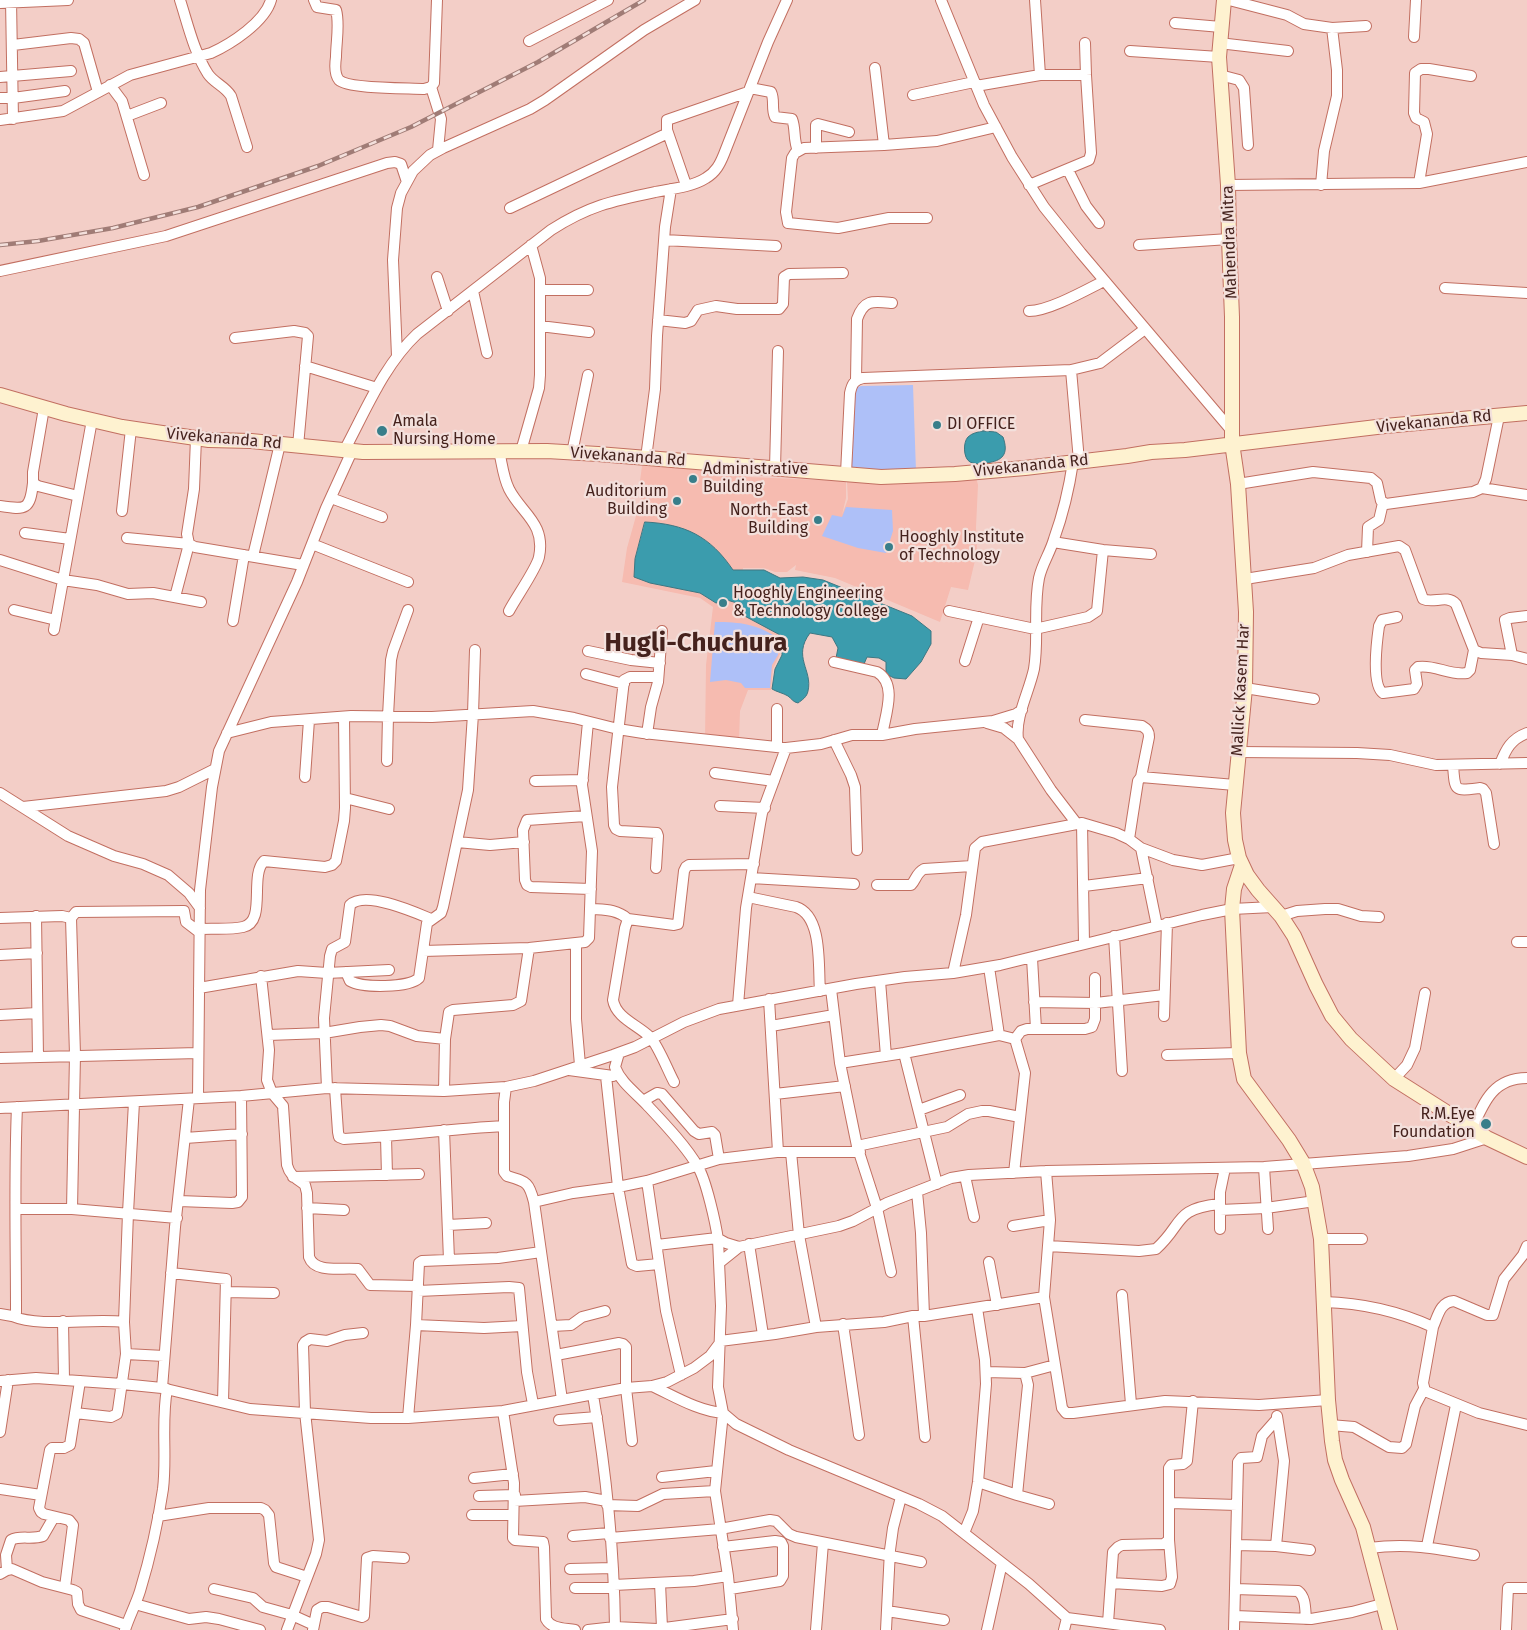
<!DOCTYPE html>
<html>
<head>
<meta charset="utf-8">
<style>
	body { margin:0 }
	canvas { display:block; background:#f3cec7 }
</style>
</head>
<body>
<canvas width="1527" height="1630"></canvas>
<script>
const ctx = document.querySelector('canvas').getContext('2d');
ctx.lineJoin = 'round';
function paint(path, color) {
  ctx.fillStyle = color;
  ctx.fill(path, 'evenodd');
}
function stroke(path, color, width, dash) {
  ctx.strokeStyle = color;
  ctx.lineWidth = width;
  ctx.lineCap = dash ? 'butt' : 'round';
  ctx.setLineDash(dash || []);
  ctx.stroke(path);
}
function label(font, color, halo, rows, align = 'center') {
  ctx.font = font + ' "Fira Sans",sans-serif';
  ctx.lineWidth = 4.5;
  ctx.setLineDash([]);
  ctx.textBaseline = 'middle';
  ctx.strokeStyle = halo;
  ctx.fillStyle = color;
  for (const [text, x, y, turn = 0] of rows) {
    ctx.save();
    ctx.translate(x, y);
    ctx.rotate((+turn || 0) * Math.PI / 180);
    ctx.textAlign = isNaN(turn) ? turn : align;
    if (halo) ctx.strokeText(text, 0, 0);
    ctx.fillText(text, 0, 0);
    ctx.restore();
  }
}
paint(new Path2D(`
	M642,466L692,469L743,475L748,477L846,481V498L842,515L848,499L847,482L922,483L976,477L978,485L976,527L977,552L968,590L951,587L940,622L835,578L795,570L796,565L787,572H775L764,568H743L739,597L781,637L780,654L773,669L771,690H748L740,711L739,742L705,740L706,665L713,607L700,598L622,582L627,548L643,491L639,488Z`), '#f6bbb0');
paint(new Path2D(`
	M913,385L916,471H848L851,393L856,387L862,386Z
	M846,507L892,510L893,531L886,553L858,548L822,536L832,515L842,517Z
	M715,622C741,622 756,624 778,638V655L772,665L770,688H745L741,683L726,680L710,682Z`), '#aec0f8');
const water = new Path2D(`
	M983,431L996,432L1003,437C1009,454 1003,461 986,463C981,464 974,464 970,462C963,458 963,442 968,437C972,433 978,432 983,431Z
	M645,522C685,524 710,536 733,570H764L780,578L803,577L823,580L912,616L931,631V644L921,662L906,679L894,678L886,674V662L879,658L867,657L864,664L836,658L838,648L832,637L810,633C792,657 813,670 808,691C807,697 802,700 798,703C793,702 792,699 788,696C783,693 777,692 772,689L775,669L782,655V636L739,613L737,603L727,600L716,603L700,593L650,583L634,577L635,559Z`);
paint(water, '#3b9cad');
stroke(water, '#3e7782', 1);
const street = new Path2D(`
	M11,0L13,119
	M180,0C188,25 194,52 208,74C214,83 225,86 231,96L247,147
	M314,0L317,7L336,10C340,24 336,42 336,57C335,64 334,74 339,80C348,89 408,88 424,89L431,87L434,83L437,0
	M941,0L984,105L1012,157L1044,207L1081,253L1232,431
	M1035,0L1040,75
	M1229,0L1287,15L1304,24L1332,28L1366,26
	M0,3L68,0
	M1175,23L1221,27
	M1414,37L1416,0
	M529,41L608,0
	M1219,43L1288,51
	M13,45L71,38L79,39L84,43L98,92
	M1130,51L1219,57
	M875,68L884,145
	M1220,75L1239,80L1244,88L1248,145
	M0,77L71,71
	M110,85L122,101L144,175
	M976,86L1040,75H1086
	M431,87L441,119L438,150
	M750,88L771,92C775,100 771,109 775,117L792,119C796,129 793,139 798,151
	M913,95L974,82
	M0,98H13L65,91
	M127,116L161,103
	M0,120L63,111L130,75L211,53C231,44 265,22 271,0
	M816,148V125L818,124L849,132
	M1068,170L1086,206L1099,223
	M1419,183L1427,134L1424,122L1416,118L1414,113L1415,73L1421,69H1429L1471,76
	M686,185L667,130V120L748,92
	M1029,185L1089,160L1091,153L1086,75L1085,43
	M1228,185L1419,183L1527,162
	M1321,185L1324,151L1337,96V70L1332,28
	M510,208L668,133
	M927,218H889L838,228L788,223L786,212L792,158L795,153L804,148L884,145L937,141L996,127
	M664,240L776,246
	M1139,245L1229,239
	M0,271L166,236L387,163L395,162L401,164L407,182
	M437,277L448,311
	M1445,288L1527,293
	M540,290H588
	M473,291L487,353
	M1029,311C1049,311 1086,290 1104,281
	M658,320L685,323L691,321L698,310L716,306L737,309H779L783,304L784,277L789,274L843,273
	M540,326L589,332
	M235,338L294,331L305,333L308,336L298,446
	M397,356L393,260L397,208L401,193L413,171L430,155L443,148L530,109L545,100L644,30L695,0
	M305,366L377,388
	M1071,370L1079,461
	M856,380L857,319C864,299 873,301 892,303
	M44,408L33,472V483L38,486L78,496
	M196,438L194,489L187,534L189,544L195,547L303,565
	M344,451C366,410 384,365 417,334L551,230C588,206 612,201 655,192C671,189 692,187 706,178C716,172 720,164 724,154L768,42L787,0
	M499,451C502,463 503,477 509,489C521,513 546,523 539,557C537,568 515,599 509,611
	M521,451L539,388L540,375V278L531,245
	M572,453L588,375
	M646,458L655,389L657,336L665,227L671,189
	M775,468L778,351
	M846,473L850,393C852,384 854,380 863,378L1071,370L1100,363L1145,329
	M1238,484L1313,472L1371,478L1377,483L1381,501L1386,504L1473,492L1482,488L1486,479L1499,416
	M1482,488L1527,495
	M331,498L382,517
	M0,506C26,510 30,510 33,483
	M122,511L131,429
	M25,533L70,539
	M127,538L189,544L175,597
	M1053,542L1103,550L1151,554
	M312,544L408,582
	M1367,552L1368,527L1379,520L1383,503
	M253,556L280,444
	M0,560L63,580L97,585L128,594L153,593L201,602
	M1245,579L1314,568L1348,555L1399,546L1405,550L1423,599C1433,604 1447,594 1456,604L1474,650L1481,653L1512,655L1527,659
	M14,610L56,620
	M949,611L1035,629L1088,617L1097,611L1103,550
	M1397,617L1382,620L1379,626C1377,640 1371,685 1383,693L1414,689L1417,684L1415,670L1418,667C1434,664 1450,676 1467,673L1470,670L1474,650
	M233,621L244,555
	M54,630L92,420
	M588,651L631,660L660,663
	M1512,655L1505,620L1510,618L1527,616
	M965,661L979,617
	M834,662L877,672C898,684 885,716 882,735
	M586,674L624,684
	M1245,688L1314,699
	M777,709V747
	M1085,720L1142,726C1147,729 1149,731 1149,737L1141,777
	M987,723L1004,728L1018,739L1051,790L1077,824
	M227,733L271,722L351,716L432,717L533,711L574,718L618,729L643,733L786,748L821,744L852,735H882L915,729L993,721L1016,714L1022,710
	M647,734L651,707L658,682L662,631
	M1018,739C1015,717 1029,692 1034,669C1039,639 1033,608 1039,578C1042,564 1050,553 1054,539C1063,514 1069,489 1073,462
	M834,740L851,775L855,787L857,850
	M1238,752L1357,753L1390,755L1436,765L1527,763
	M387,761L388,716L391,660L393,651L408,610
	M1500,764C1506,749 1511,739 1527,733
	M1453,765C1455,792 1454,791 1480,788L1483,789L1486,793L1494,844
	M715,773L774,781
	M305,777L309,720
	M535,781L583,780
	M0,793L68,836L114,856L143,864L168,875L189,893L200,908
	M345,798L389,809
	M720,806L765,808
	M23,807L166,791L179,787L215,769
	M586,816L527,820L523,830L525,880L527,885L531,887L591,889
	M1082,823L1084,943
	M1129,839L1138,781L1141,777L1235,785
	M457,842L490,845L524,842
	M1141,848L1157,926
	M656,868L658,836L657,833L620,831L616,829L614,825L612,787L624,680L630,677H658
	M751,878L854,884
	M877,885H911C916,880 916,873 924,869L972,866
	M1084,886L1148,878
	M748,897L796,907C823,916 818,967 820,991
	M591,909C605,910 616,909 628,919
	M36,916L38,1057
	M1281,916L1297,911L1325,909H1338L1361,916L1379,917
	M0,918L62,916L71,918L75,1055L72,1209
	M71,918L76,912L184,911L186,922L199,932
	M199,929C213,928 229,930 243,927C267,922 249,876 264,861L325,867L332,865L336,861L344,821L345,808L344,717
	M1114,936L1122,1071
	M1517,942H1527
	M576,943V1019L580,1065
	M423,951L529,948L585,942L589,938L592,851L582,785L588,722
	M0,955L37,953
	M1032,958L1036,1029
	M989,967L999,1035
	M346,972L350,981C362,988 409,988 419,978L427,923L441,913L443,907L468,790L473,714L475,650
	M953,973L966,915L975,848L982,842L1082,823L1116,833L1129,839L1141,848L1173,860L1202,865L1239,858
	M261,976L269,1050L267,1080L272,1093L283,1106L287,1165C290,1176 296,1178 305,1185L307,1193L309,1257C315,1274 343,1267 358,1269L370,1285L418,1286
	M880,981L886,1056
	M199,988L298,971L327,973L389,970
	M831,989L840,1063L857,1146L877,1208L891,1272
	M769,999L778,1152
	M1034,1002L1096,1003L1164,995
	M738,1005L746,908L760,824L762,813L786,748
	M0,1015L37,1013
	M1164,1016L1167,923
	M771,1026L834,1015
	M268,1035L324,1033L360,1027L381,1025L390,1026L417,1036L445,1039
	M1015,1039L1021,1031L1027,1029H1085L1092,1027L1095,1019V978
	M619,1053L615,1067C621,1083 636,1093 647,1105C663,1122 687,1147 698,1167C706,1180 716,1224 718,1240L721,1306L718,1387L723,1413L736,1424L789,1450L919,1504L942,1516L1029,1584L1067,1618L1160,1630
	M904,1053L937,1184
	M1167,1055L1239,1053
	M0,1058L198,1053
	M840,1063L904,1053L999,1035L1015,1039L1025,1073L1014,1173
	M569,1070L613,1076
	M606,1076L618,1187L631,1259L632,1264L637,1266L659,1264
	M1394,1079L1407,1065L1415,1048L1425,993
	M674,1082C668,1071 658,1045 650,1037C638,1025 616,1018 613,1000L625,928L628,919L674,925L678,924L684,871L686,867L689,865L754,864
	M506,1087L504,1102V1172L507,1176C527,1182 529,1182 534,1202L562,1400
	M327,1088L324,1018L330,956L332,949L345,942L350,905C365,890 414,912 431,919
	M335,1088L338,1132L339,1137L344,1139C398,1136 450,1129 504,1126
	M444,1091L445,1039L449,1012L453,1010L513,1005L521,1001L529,948
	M775,1094L845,1086
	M198,1098L200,890L212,787L219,751L297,582L326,508L352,451
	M643,1101L657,1093L662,1094L694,1131L699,1134L712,1132L715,1135L719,1159
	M0,1108L241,1096L327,1088L444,1091L506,1087L534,1081L613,1055L635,1047L684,1022L719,1009L856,984L905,977L953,973L1000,965L1202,915L1232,909L1273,907
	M919,1110L960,1095
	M1472,1129C1484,1102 1493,1078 1527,1078
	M444,1130L449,1260
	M386,1137L387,1175
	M185,1138L242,1134
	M857,1146L947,1127L968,1114L982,1111H989L1020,1117
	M791,1152L799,1235L816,1327
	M1264,1167L1268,1229
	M1046,1171L1050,1220L1044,1297L1062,1408L1066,1413H1073L1165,1401L1259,1405L1328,1400
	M965,1176L974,1217
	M293,1177L419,1174
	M647,1181L666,1311L681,1375
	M917,1192L921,1233L924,1316
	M179,1201L232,1203L238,1202L242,1197L241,1096
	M534,1202L573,1193L618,1187L647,1181L719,1159L777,1152H860
	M307,1208L344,1210
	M16,1209H72L177,1218
	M1220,1210L1266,1208L1315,1201
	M448,1225L486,1223
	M1013,1226L1050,1220
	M1220,1229V1192L1225,1168
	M1321,1239H1362
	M749,1244L763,1335
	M657,1245L717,1238L726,1243L739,1247
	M1048,1246L1139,1251L1156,1249C1184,1224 1173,1209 1219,1204
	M989,1262L997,1305
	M719,1263L739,1247L839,1226L853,1221L887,1203L951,1178L969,1175L1046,1171L1264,1167L1408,1156L1453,1149L1487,1138
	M171,1273L226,1279L223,1402
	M418,1291L509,1287L519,1288L527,1372L533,1404
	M226,1292L274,1293
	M1122,1295L1131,1404
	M1324,1302C1362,1303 1398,1311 1433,1327L1423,1383L1425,1391L1479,1413L1527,1425
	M0,1314L12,1316L16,1313C16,1244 14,1175 17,1107
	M12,1316C41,1328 91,1318 124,1322
	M913,1316L925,1437
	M63,1321L64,1379
	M843,1324L859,1435
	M416,1325L484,1328L522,1326
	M552,1326L571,1325L582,1317L605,1311
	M1433,1327C1438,1316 1440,1302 1454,1301L1487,1315H1493L1504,1279L1523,1255L1527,1246
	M720,1341L775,1334L816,1327L884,1322L913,1316H924L1044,1297
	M126,1354L164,1356
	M556,1355L619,1343L623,1344L626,1347V1388L632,1441
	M986,1372L1025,1373L1055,1365
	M0,1381L36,1378L122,1384L162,1388L250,1409L371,1418H408L503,1411L626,1388L652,1386L667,1382L694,1368L710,1356L719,1344
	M652,1386C674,1396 698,1411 723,1413L715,1491L728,1576L733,1630
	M162,1388L175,1227L189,1099
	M593,1395C606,1471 614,1550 615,1627
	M503,1411L514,1483L513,1538L515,1540L543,1542L544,1547L546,1619C551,1629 564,1628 575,1630
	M75,1413L111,1417L117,1414L118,1410L126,1354L124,1322L128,1213L134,1102
	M408,1418L416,1325L419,1263L422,1261L498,1258L541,1252
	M559,1420L597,1417
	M1330,1425L1354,1427L1389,1447L1402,1448L1406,1444L1415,1406L1424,1389
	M0,1432L8,1380
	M662,1477L716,1471
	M474,1478L513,1474
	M978,1482L1017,1495L1049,1504
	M0,1489L41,1495
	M1017,1495L1028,1385L1025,1373
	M479,1496L515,1495
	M514,1501L585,1497L607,1501
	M1170,1503L1237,1505
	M607,1505L638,1506L663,1494L715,1491
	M472,1515H513
	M158,1516L209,1508H261L265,1510L269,1515L274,1563L276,1567L307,1577
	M964,1533L973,1511L978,1482L986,1384L985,1360L977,1308
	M573,1536L609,1533
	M610,1538L720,1529L770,1520L776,1521L789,1534L796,1537L921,1562
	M1236,1545L1276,1546L1310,1550
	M1276,1546L1284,1461L1277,1416
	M1427,1546L1456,1405
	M723,1547L775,1541L781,1542L783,1546V1576L780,1581L730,1589
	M1369,1548C1408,1543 1435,1548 1474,1555
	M570,1569L613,1568
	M7,1570L6,1555L11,1540C20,1535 32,1540 43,1536L54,1517
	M0,1574L7,1570L12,1569L42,1582L73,1590L77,1592L78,1604L81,1610L126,1625
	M660,1583L662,1628
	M1111,1583L1162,1586L1170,1584L1172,1577L1169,1540
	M614,1585L694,1581L728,1576
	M65,1587L73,1525L69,1520L44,1514L41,1512L39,1508L50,1450L52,1448H64L70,1445L80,1381
	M575,1588H614
	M214,1589L253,1598L263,1607L292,1615L314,1625
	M1235,1589L1298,1591C1306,1597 1305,1609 1306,1619
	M135,1604L189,1619L206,1617L219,1619L260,1630
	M887,1611L944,1620
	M1235,1616L1311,1619L1352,1612L1382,1604
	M1108,1623L1113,1552L1118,1547L1122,1545L1164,1544L1169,1540V1468L1171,1465L1183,1464L1187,1461L1193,1401
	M125,1630C129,1617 136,1604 140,1591C150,1558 158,1523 163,1489C167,1456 161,1422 167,1389
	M287,1630L316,1554L319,1540L305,1412L303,1345L305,1342L310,1339L327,1341L345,1335L363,1333
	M313,1630L317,1610L322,1607H328L362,1617L364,1616L367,1558L373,1556L404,1558
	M588,1630L615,1627L657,1629L733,1619
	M816,1630L823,1543
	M886,1630L890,1550L893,1528L901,1497
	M987,1630L1002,1563
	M1064,1630L1067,1618
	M1234,1630L1238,1462L1241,1458L1257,1457L1262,1436L1277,1419
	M1506,1630L1508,1588H1527`);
const secondary = new Path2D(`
	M1224,0L1219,57L1228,185L1229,239L1232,317V443L1238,484L1246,612L1245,688L1233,813L1235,840L1239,858L1247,875L1258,890L1281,916L1294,936L1316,985L1332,1016L1351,1039L1394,1079L1487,1138L1527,1157
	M0,395L66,414L122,427L209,440L251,441L363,452L547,451L598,454L881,477L955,474L1025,468L1127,456L1151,452L1185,450L1385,426L1527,413
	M1242,865L1234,889L1232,909L1239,1053L1244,1079L1289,1140L1303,1163L1312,1187L1321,1239L1328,1400L1332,1441L1335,1460L1342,1480L1363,1527L1390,1630`);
stroke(street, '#c26f61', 12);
stroke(secondary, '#c26f61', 16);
stroke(street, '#fff', 10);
stroke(secondary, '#fef2d0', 14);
const rail = new Path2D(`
	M0,245L38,241L113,228L198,207L318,166L411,127L538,62L644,0`);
stroke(rail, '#a07c76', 4.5);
stroke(rail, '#f3e0dc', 2.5, [8]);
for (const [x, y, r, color] of [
	[937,425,5,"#387e8a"],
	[382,431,6,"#387e8a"],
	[693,479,5,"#387e8a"],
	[677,501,5,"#387e8a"],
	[818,520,5,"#387e8a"],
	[889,547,5,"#387e8a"],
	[723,603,5,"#387e8a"],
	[1486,1124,6,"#387e8a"]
]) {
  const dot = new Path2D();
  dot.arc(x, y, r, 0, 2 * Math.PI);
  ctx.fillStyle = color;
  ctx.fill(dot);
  stroke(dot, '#f3e0dc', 2);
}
label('16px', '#45221d', '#f3e0dc', [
	["Mahendra Mitra",1230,242,-92],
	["Vivekananda Rd",1434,422,-6],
	["Vivekananda Rd",224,439,5],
	["Vivekananda Rd",628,457,4],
	["Vivekananda Rd",1031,466,-6],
	["Mallick Kasem Har",1241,690,-87]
]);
label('16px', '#45221d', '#f3e0dc', [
	["Amala",393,422],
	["Nursing Home",393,440],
	["DI OFFICE",947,425],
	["Administrative",703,470],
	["Building",703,488],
	["Auditorium",667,492,"right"],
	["Building",667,510,"right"],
	["North-East",808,511,"right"],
	["Building",808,529,"right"],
	["Hooghly Institute",899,538],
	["of Technology",899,556],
	["Hooghly Engineering",733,594],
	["& Technology College",733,612],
	["R.M.Eye",1475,1115,"right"],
	["Foundation",1475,1133,"right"]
], 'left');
label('bold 26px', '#45221d', '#f3e0dc', [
	["Hugli-Chuchura",696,644]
]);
</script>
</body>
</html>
